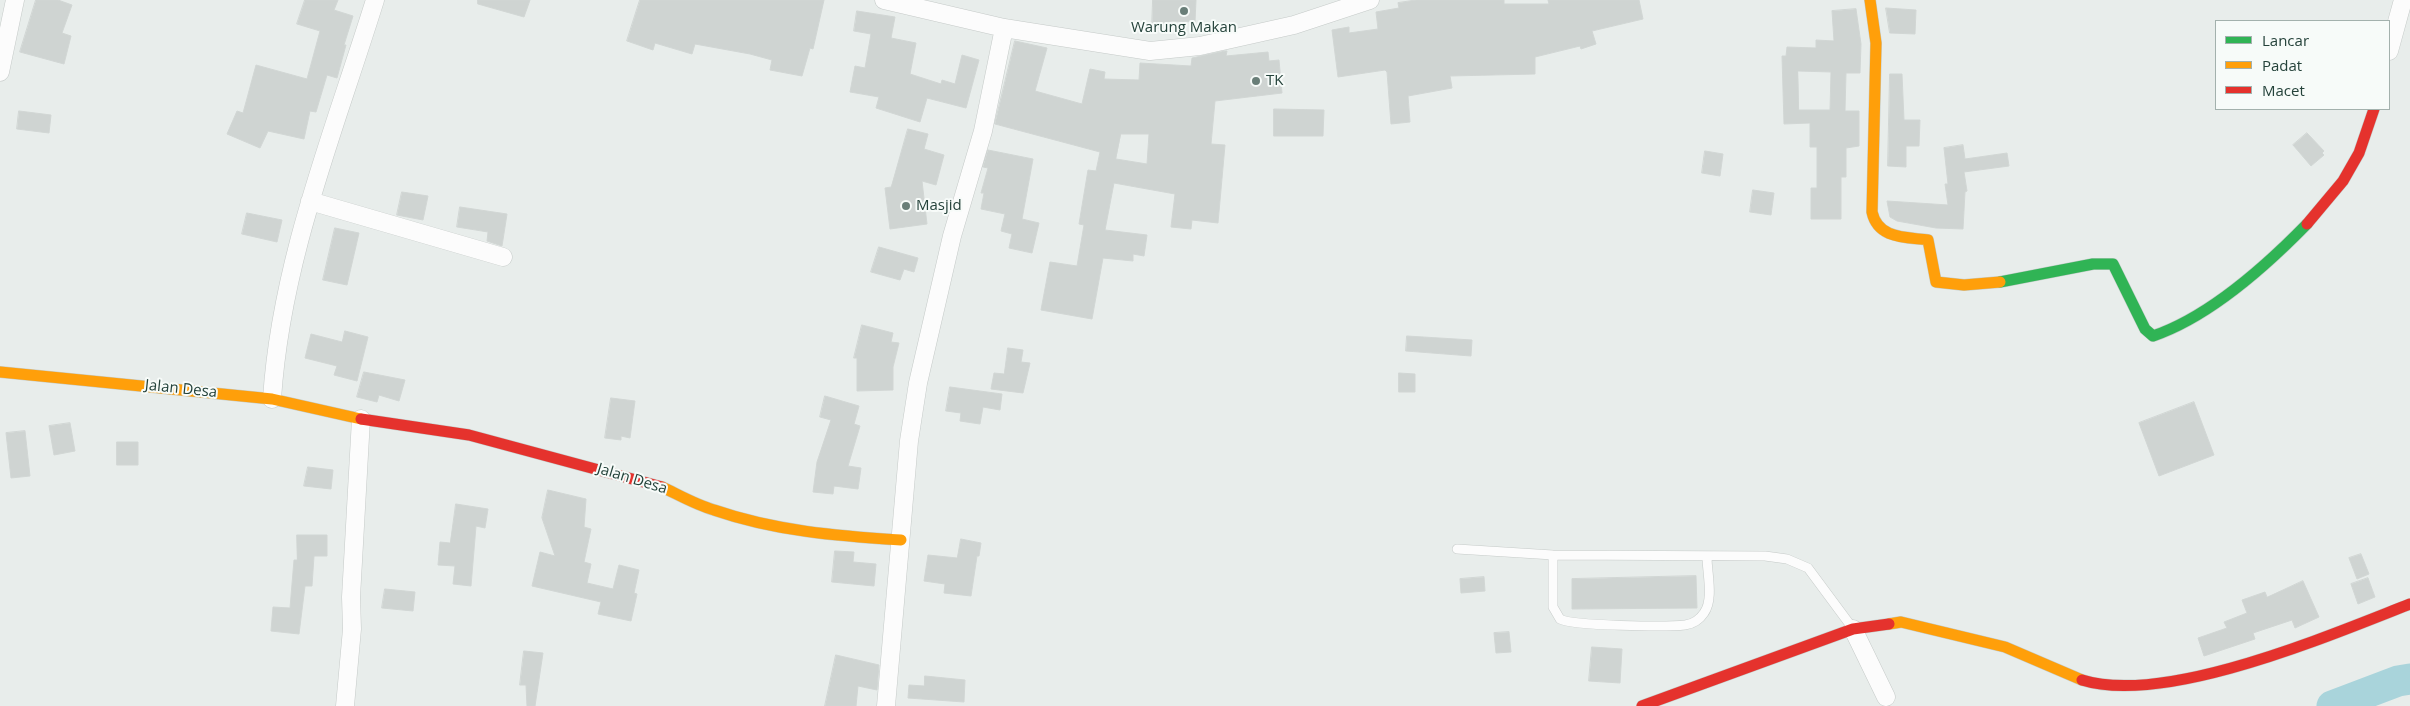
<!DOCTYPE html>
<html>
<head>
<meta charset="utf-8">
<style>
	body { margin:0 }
	#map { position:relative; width:2410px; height:706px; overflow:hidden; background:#e8edeb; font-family:"Open Sans",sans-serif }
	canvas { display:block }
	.legend { position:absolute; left:2215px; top:20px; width:175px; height:90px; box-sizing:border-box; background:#f7fbf9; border:1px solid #a3b1ad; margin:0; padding:6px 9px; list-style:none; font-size:15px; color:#24423a }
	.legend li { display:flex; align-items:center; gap:10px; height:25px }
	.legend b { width:25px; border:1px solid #a3b1ad }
</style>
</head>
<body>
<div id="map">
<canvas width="2410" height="706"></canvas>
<ul class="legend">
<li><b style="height:6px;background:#30b455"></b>Lancar</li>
<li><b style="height:6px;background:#ff9f0a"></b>Padat</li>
<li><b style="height:6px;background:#e5322d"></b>Macet</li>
</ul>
</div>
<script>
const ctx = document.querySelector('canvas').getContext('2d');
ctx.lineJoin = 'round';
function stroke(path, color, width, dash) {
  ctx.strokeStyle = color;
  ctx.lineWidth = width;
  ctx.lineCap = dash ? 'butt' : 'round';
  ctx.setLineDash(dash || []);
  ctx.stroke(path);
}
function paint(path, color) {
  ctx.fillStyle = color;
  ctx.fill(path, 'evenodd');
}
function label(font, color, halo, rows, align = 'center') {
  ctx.font = font + ' "Open Sans",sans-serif';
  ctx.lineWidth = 4;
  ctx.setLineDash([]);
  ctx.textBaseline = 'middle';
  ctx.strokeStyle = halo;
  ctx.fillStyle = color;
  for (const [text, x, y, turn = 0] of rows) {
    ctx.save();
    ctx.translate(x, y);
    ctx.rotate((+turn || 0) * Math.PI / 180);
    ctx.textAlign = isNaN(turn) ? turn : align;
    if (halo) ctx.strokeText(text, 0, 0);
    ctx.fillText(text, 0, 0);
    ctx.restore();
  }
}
stroke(new Path2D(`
	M2332,706L2398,681L2410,679`), '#a9d4db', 31);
const building = new Path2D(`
	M36,0H58L72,5L62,33L71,36L64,64L20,52Z
	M305,0H338L334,10L353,16L344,45H346L337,78L327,75L316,112L310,111L304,139L268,131L260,148L227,134L237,111L243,113L256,65L307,79L320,31L297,24Z
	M478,0H530L524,17L478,4Z
	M640,0H824L813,49L810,48L802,76L770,70L772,60L750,54L695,44L692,54L655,43L653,50L627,41Z
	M1153,0H1196L1195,22L1171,21V29L1152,28Z
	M1416,0H1504V4H1549L1548,0H1639L1643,19L1592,31L1596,44L1581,49L1580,46L1535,57V74L1450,76L1452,88L1408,96L1410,122L1391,124L1387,72L1385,70L1338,77L1332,30L1349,27V33L1378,29L1376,12L1399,8L1398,3Z
	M1886,8L1916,10L1915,34L1890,33Z
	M1856,9L1861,44L1860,73H1846L1845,111H1859V146L1846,148V177H1841V219H1811V188H1817V147H1810V123L1784,124L1782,56H1786L1787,47L1816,48V40L1834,41L1832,11ZM1798,71L1831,72L1830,110H1799Z
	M857,11L895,17L891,38L916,43L910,74L941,84L942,80L955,84L962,55L979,60L966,108L927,98L920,122L876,108L879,97L850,92L855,66L865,68L871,34L854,31Z
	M1015,41L1047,48L1035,91L1082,104L1090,69L1105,72L1104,79L1139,80L1140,63L1191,66L1192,58L1225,51H1227L1226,56L1268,52L1269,61L1279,60L1282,93L1215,101L1211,144L1225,145L1218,223L1192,220L1191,229L1171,227L1175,194L1114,183L1105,230L1147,235L1144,256L1133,254V261L1103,258L1092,319L1041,310L1050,262L1077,266L1084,225L1079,224L1088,170L1096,171L1100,152L995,124ZM1121,134H1149L1147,164L1116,159Z
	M1890,74H1902L1904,120H1920L1919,146H1906V167L1888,166Z
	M1274,109L1324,110L1323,136H1274Z
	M19,111L51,115L49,133L17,129Z
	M908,129L928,134L924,149L944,155L936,185L922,181L927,224L890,229L885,188L891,187Z
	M2307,133L2324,151L2322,153L2324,155L2311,166L2293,145Z
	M1963,145L1965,159L2007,153L2009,166L1964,172L1967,191L1965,192L1963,229L1936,228L1897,221L1890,217L1887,201L1948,205L1945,184H1948L1944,148Z
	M988,150L1033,159L1022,219L1039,223L1032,253L1009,248L1012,234L1001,231L1005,214L981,209L984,193H981L988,168L983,167Z
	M1705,151L1723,154L1720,176L1702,173Z
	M1753,190L1774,193L1771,215L1750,212Z
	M402,192L428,196L423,220L397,215Z
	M460,207L507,214L502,246L487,241L488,232L457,227Z
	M247,213L282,220L277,242L242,234Z
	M335,228L359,233L347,285L323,280Z
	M879,247L918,258L914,272L904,269L900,280L871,272Z
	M862,325L893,333L891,342L899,343L893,367V390L857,391V358H854Z
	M345,331L368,337L357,381L334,375L337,366L305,358L311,334L342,342Z
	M1407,336L1472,340L1471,356L1406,351Z
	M1008,348L1023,350L1021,362L1030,363L1023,393L991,389L994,373L1004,374Z
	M364,372L405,380L399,401L379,395L377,402L357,397Z
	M1399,373L1415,374V392H1399Z
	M950,387L1002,394L1000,410L983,407L980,424L960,421L961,413L946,411Z
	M825,396L859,406L854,424L860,426L848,466L861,468L858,489L834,486L833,494L813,492L817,462L831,420L820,417Z
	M611,398L635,401L630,438L621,436V440L605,438Z
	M2194,402L2214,455L2159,476L2139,423Z
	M70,423L75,451L54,455L49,426Z
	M25,431L30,476L11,478L6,433Z
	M117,442H138V465H117Z
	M308,467L333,470L331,489L304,486Z
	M548,490L586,499L584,527L591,529L584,562L591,564L587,583L613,589L619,565L639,570L634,593L637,594L631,621L598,614L601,602L532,586L540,552L555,556L542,518Z
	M456,504L488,509L485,528L476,526L471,586L453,584L455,566L438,565L440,542L450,543Z
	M297,535H327V556H314L312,586H305L299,634L271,631L273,607L290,608L294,560H297Z
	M961,539L981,543L979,556H977L971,596L944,593L945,584L924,581L928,555L957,558Z
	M835,551L854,552L853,562L876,564L874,586L832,582Z
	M2361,554L2369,574L2357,579L2349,558Z
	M1696,576L1697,608L1572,609V579Z
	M1484,577L1485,591L1461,593L1460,579Z
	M2368,578L2375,597L2358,604L2351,584Z
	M2303,581L2319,617L2295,628L2292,620L2253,633L2255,639L2204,656L2198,638L2227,628L2224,622L2247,613L2242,600L2265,592L2267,597Z
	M385,589L415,592L413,611L382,608Z
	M1509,632L1511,652L1496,653L1494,633Z
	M1592,647L1622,649L1620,683L1589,681Z
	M524,651L543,653L535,706H527L526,685H520Z
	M836,655L879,665L877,690L858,686L856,706H825Z
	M925,676L965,680L964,702L908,698L909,685L924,686Z`);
paint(building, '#cfd4d2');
stroke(building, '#d1d6d4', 1);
const lane = new Path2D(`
	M1457,549L1553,555L1765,556L1787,559L1808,568L1851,626
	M1553,555V607L1560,619C1572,626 1668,627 1685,625C1693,624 1700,619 1704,613C1714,599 1707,573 1707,557`);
const street = new Path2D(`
	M884,0L1004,28L1150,51L1200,46L1294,25L1370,0
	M2389,51L2403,0
	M0,72L15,0
	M310,201L503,257
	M272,399C281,260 334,132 375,0
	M1853,629L1886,697
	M345,706L352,629L351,597L361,419
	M886,706L909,441L918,383L952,236L983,131L1004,28`);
const fast = new Path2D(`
	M2000,282L2093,264H2113L2145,329L2153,336C2209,317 2266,266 2307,224`);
const slow = new Path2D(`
	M1870,0L1876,43L1872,212C1878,239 1905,237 1928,240L1936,282L1964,285L2000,282
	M0,372L272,399L361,419
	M662,487C679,495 696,505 714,510C775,531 837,536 901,540
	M1889,624L1901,622L2005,647L2082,680`);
const jam = new Path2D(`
	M2307,224L2343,181L2359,153L2374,109
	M361,419L469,435L662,487
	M2082,680C2165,706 2330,635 2410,604
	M1642,706L1853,629L1889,624`);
stroke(lane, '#c5cac8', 10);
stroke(street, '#c5cac8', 19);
stroke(fast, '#c3cbc8', 12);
stroke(slow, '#c3cbc8', 12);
stroke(jam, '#c3cbc8', 12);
stroke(lane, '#fcfcfc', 9);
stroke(street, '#fcfcfc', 18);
stroke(fast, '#30b455', 11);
stroke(slow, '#ff9f0a', 11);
stroke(jam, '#e5322d', 11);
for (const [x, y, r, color] of [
	[1184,11,5,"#697e78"],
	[1256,81,5,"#697e78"],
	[906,206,5,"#697e78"]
]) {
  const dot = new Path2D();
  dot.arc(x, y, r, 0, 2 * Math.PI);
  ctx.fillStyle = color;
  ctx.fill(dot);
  stroke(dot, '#f7fbf9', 2);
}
label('15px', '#24423a', '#f7fbf9', [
	["Warung Makan",1184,28,"center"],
	["TK",1266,81],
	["Masjid",916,206]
], 'left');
label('15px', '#24423a', '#f7fbf9', [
	["Jalan Desa",181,389,6],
	["Jalan Desa",632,479,17]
]);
</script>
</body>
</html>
